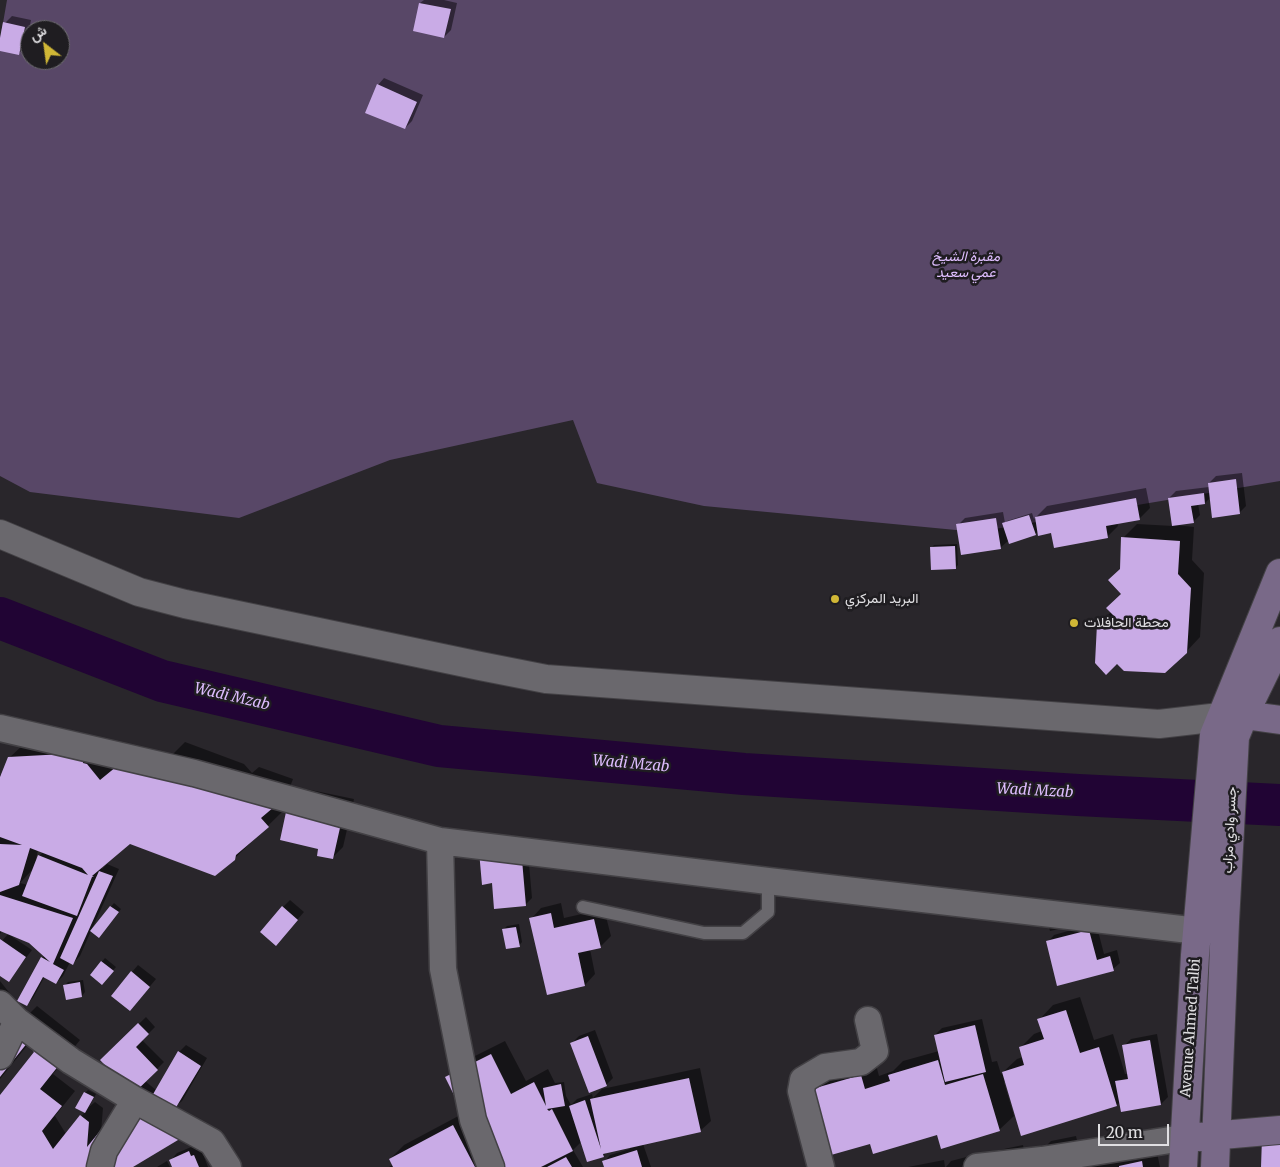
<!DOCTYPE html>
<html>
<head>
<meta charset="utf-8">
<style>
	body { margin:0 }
	#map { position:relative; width:1280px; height:1167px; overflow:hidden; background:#29262b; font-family:Merriweather,Vazirmatn,serif }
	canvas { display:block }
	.north { position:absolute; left:20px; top:20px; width:50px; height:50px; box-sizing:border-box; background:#1f1d21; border:1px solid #6c6b6e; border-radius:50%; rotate:330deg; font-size:14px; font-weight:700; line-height:20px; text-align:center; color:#e0dfe2 }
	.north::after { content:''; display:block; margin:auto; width:18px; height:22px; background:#d0b736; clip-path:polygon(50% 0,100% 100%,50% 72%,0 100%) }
	.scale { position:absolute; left:1098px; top:1124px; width:71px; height:22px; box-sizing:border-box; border:2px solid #e0dfe2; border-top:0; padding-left:6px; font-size:15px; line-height:18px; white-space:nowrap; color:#e0dfe2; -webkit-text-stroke:4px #1f1d21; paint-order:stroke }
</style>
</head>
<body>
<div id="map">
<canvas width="1280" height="1167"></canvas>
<div class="north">ش</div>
<div class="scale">20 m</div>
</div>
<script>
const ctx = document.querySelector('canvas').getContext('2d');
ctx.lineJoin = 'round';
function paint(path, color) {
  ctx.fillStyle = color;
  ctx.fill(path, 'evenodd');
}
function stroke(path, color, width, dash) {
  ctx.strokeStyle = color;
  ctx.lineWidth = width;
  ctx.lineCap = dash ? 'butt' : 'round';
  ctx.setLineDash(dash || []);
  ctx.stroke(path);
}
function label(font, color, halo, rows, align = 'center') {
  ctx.font = font + ' Merriweather,Vazirmatn,serif';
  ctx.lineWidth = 5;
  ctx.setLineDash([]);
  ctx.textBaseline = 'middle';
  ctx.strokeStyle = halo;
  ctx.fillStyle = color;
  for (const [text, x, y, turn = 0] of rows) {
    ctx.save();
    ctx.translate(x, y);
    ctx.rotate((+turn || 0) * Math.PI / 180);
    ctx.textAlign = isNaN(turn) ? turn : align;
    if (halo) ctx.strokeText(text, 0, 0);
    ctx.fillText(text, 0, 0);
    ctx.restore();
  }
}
paint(new Path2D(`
	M7,0H1280V481L977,532L704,506L597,483L573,420L390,460L239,518L30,492L0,476V40ZM30,30H60V60H30Z`), '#584767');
paint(new Path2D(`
	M424,0H444L457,3L451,30L444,37L420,3Z
	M12,16L31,20L26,46L19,53L0,49L5,23Z
	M384,78L423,95L412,121L405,128L378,85Z
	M1242,473L1246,506L1239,513L1211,497L1205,503L1198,504L1200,515L1193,522L1176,525L1194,527L1192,560L1204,573L1200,637L1186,652L1098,625L1111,612L1123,593L1121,569L1123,538L1137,524L1173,526L1169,498L1176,491L1209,487V483L1216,476Z
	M1146,488L1150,508L1139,519L1117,523L1118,526L1107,537L1039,531L1035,534L1009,540L1000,548L958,525L965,518L1003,512L1005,523L1007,521L1032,513L1034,519L1047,506Z
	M957,544L958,565L955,568L931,548L934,545Z
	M185,742L244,764L252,773L259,767L293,779L288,792L275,804L282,812L234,859L129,843L101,867L102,869L107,864L119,869L92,929L114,903L121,909L102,933L91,931L80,956L73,963L70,962L63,976L56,983L45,976L33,998L26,1005L42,958L45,955L29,942L11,936L32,950L9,980L0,974V943L9,933L2,931L0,934V775L3,774L9,758L24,744L171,756ZM38,850L43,852L36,859ZM34,868L28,885L20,883Z
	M301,788L354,799L343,847L332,858L320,848L290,798Z
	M527,841L532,898L525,905L493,882Z
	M290,900L304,912L282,937L283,907Z
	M561,903L564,918L604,909L611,936L600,947L590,949L595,974L585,985L547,993L531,919L541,908Z
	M1047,921L1068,927L1050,931Z
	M1096,923L1104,954L1117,950L1120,963L1113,969L1048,942L1054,935Z
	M519,924L522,942L519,946L504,929L507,926Z
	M105,958L116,967L105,980L91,975Z
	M138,965L156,979L136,1003L132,972Z
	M83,980L85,992L82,996L65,985L68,982Z
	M0,981L12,996L0,1015Z
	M1080,997L1094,1040L1113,1034L1125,1074H1129L1124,1046L1131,1039L1157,1034L1168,1097L1161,1104L1122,1111L1120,1102L1117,1105L1006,1081L1004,1082L1014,1116L999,1130L938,1134L871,1142L813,1089L827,1075L875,1061L879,1076L893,1071L903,1061L939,1051L935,1035L942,1028L982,1019L992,1062L997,1061L1001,1074L1017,1059L1023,1057L1020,1048L1034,1034L1042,1031L1039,1020L1053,1005Z
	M37,1006L80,1040L53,1074L75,1091L55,1116L66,1134L85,1112V1093L88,1090L96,1094L89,1107L95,1102L103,1108L101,1132L131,1095L102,1060L146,1017L155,1027L142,1040L164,1062L145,1081L156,1090L179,1052L186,1045L207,1058L182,1101L176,1106L196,1122L131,1167H0V1097L36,1052L30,1042L0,1079V1048L23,1020Z
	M595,1030L613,1078L606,1085L572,1043L579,1036Z
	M505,1041L526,1081L548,1069L555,1083L564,1082L566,1096L571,1105L577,1099L592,1094L593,1098L602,1089L700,1068L711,1121L700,1131L643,1144L651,1167H605L604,1162L610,1155L630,1149V1147L607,1152L603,1156L582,1141L573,1150L583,1167H389L393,1165L390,1159L404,1145L464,1113L447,1077L461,1063Z
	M1076,1136L1082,1163L1156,1148L1160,1167H1039L1037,1155L1051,1141Z
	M196,1145L198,1150L201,1149L208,1167H173L171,1160L177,1153Z
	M1023,1145L1027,1167L985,1153Z
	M974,1155L978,1167H946L951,1161Z
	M944,1160L945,1167H908Z
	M167,1161L170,1167H157Z`), '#0007');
stroke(new Path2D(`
	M0,618L162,681L439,746L744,774L1078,795L1280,805`), '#210434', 42);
paint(new Path2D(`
	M419,3L451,9L444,38L413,31Z
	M3,22L25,27L19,55L0,51V38Z
	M377,84L417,102L405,129L365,113Z
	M1236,479L1240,514L1212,518L1208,483Z
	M1204,493L1205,504L1191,506L1194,523L1172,526L1168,498Z
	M1136,498L1140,520L1106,526L1108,538L1054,548L1051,533L1038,536L1035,517Z
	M1029,515L1036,535L1009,544L1002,523Z
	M996,518L1001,549L961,555L956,524Z
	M1121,537L1180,541L1178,574L1191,588L1187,653L1165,673L1124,671L1117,664L1106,675L1095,663L1097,624L1123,625L1106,608L1121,594L1108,580L1120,569Z
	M955,546L956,569L931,570L930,547Z
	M83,753V763L87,764L100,780L122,762L274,807L261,818L269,827L236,855L235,860L215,876L130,844L92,876L94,877H92L77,916L22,896L38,855L88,875L82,868L30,848L19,885L0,892V844L22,845L0,837V777L8,757Z
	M289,798L344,810L333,859L317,856L318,849L280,840Z
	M521,848L526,906L494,909L492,883L482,885L479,851Z
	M99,871L113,876L73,965L60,958Z
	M0,895L73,918L53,964L64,970L56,984L43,977L27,1006L17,1001L41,957L50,962L29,943L0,931Z
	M110,906L119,912L99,938L90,931Z
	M282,906L298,920L276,946L260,932Z
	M551,913L554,928L594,919L601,948L578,953L585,986L547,995L529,918Z
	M516,927L520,947L506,949L502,929Z
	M1089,930L1097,960L1110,956L1114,971L1057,986L1046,941Z
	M0,939L26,957L9,982L0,976Z
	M101,961L114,971L102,985L90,975Z
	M131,971L150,987L130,1011L111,996Z
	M80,982L82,997L66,1000L63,985Z
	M1066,1010L1080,1053L1099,1047L1117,1106L1021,1136L1002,1072L1024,1065L1019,1047L1044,1039L1037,1019Z
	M22,1019L67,1055L40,1089L62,1106L42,1131L53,1149L80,1115L89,1122L87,1147L130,1094L183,1137L133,1167H0V1095L34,1052L28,1042L0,1077V1046Z
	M138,1023L149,1034L136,1047L158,1070L133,1094L100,1060Z
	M975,1025L986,1072L945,1082L934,1035Z
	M588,1036L607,1086L589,1093L570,1043Z
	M1150,1040L1161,1105L1121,1112L1115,1081L1128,1079L1122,1045Z
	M178,1051L201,1066L175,1109L152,1096Z
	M491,1054L511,1094L534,1082L546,1106L543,1088L561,1084L565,1106L547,1109L549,1111L552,1109L573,1151L541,1167H490L445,1077Z
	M938,1060L945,1085L983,1074L1000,1131L941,1149L937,1135L873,1154L870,1144L831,1155L812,1089L861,1075L865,1089L890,1081L888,1075Z
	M689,1078L701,1132L603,1154L604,1157L587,1162L569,1106L585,1100L601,1149L590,1099Z
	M84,1092L94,1097L85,1113L75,1108Z
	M453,1125L475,1167H393L389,1159Z
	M1262,1138H1280V1167H1261Z
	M637,1150L642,1167H604L602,1161Z
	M189,1151L191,1156L194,1155L199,1167H172L169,1160Z
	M566,1157L572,1167H547Z
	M1142,1161L1143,1167H1119V1166Z`), '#c9abe6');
const service = new Path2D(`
	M583,907L704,933H743L768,912V881`);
const minor = new Path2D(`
	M0,728L194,773L440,841L768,881L1198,931
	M440,841L443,969L473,1120L491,1167
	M0,1004L17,1021L71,1061L135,1100L212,1142L228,1167
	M0,1056L17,1021
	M100,1167L104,1151L135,1100
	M821,1167L801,1091L803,1080L825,1067L861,1062L875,1051L868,1020
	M977,1167L1042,1160L1183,1138`);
const tertiary = new Path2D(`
	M0,534L139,592L185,604L480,666L546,679L1159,724L1220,717`);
const secondary = new Path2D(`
	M1227,717L1244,715L1280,720
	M1199,1137L1280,1130
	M1183,1167L1195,955L1214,735L1280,573
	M1215,1167L1225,922L1235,737L1244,715L1280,641`);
stroke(service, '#434145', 15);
stroke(minor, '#434145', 29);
stroke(tertiary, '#434145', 30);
stroke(secondary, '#434145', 30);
stroke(service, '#6a686d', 12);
stroke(minor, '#6a686d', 26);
stroke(tertiary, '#6a686d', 28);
stroke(secondary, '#796988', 28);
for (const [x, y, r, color] of [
	[835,599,5,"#d0b736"],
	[1074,623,5,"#d0b736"]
]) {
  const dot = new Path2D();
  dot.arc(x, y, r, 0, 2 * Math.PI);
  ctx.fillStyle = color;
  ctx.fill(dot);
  stroke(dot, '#1f1d21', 2);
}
label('italic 14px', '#dfbeff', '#1f1d21', [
	["مقبرة الشيخ",966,257],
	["عمي سعيد",966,273]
]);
label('14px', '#e0dfe2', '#1f1d21', [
	["البريد المركزي",845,599],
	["محطة الحافلات",1084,623]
], 'left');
label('14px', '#e0dfe2', '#1f1d21', [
	["جسر وادي مزاب",1230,830,-87],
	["Avenue Ahmed Talbi",1191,1028,-86]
]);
label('italic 15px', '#ddbcfd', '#1f1d21', [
	["Wadi Mzab",232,697,13],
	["Wadi Mzab",631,764,5],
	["Wadi Mzab",1035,791,3]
]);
</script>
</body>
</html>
